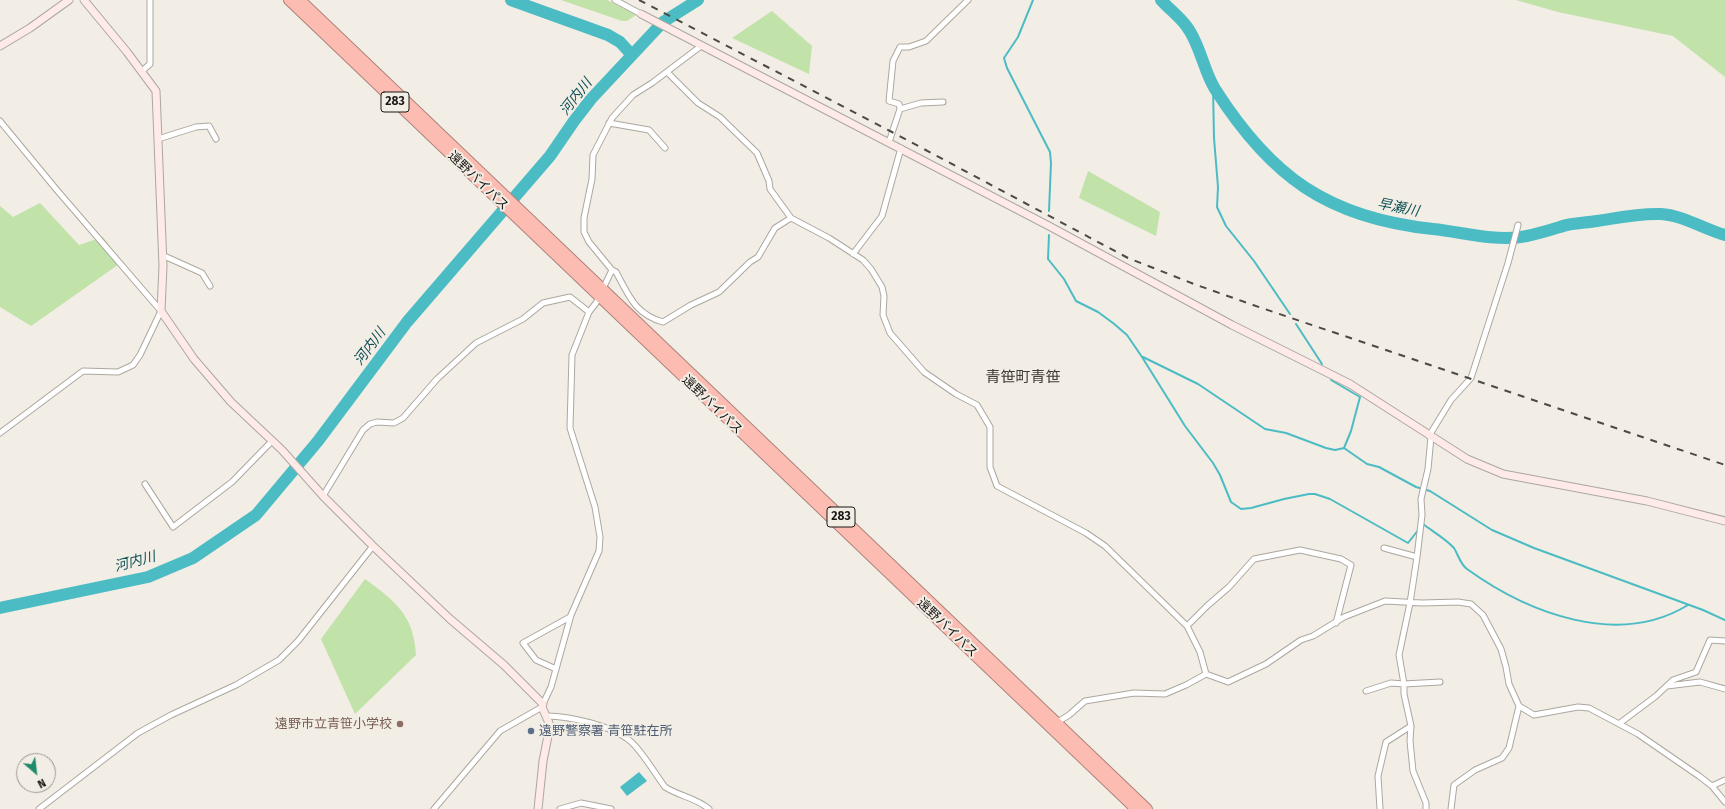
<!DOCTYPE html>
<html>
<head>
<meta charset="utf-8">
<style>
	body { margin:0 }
	#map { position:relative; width:1725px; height:809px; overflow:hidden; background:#f2ede5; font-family:"Fira Sans",sans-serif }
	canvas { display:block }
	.north { position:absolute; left:16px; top:753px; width:40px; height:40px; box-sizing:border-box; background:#f2ede5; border:1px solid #9c9892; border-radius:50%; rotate:152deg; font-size:11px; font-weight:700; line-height:16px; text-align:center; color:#1a1816 }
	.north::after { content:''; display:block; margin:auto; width:14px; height:18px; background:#1e8b6a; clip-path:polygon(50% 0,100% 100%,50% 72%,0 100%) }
</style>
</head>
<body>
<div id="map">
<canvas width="1725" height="809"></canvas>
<div class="north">N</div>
</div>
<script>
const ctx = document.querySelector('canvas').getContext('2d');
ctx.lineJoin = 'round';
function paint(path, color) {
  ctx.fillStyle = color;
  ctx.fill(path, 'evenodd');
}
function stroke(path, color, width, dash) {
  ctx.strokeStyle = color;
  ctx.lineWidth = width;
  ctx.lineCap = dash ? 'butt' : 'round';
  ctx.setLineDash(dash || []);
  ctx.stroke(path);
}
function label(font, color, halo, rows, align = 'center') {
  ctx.font = font + ' "Fira Sans","Noto Sans JP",sans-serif';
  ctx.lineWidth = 4;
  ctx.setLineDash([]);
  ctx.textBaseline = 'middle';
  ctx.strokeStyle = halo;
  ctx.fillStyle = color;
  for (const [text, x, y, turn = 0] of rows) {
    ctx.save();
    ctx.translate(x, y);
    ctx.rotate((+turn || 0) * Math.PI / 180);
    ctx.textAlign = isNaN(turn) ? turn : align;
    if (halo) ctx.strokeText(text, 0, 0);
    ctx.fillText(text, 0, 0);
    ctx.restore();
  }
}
paint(new Path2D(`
	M561,0H607L636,15L627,21H622Z
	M1516,0H1725V77L1673,36L1558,12Z
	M772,11L812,46L809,74L732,38Z
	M1088,171L1160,212L1156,236L1079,198Z
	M40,203L79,245L103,237L122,262L31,326L0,307V206L13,217Z
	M365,579C395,601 414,615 416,655L355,714L321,639Z`), '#c1e2a8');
paint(new Path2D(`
	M639,772L647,781L627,796L620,787Z`), '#4cbcc4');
stroke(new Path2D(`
	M1033,0L1018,37L1004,58L1007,68L1050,152L1051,163L1049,211
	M1213,87L1214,138L1218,187L1217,207L1226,226L1254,261L1290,314
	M1049,235L1048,259L1064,279L1076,301L1098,312L1113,323L1127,335L1142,357L1185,426L1213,463L1220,475L1231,502L1241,509L1251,508L1284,499L1309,494H1315L1330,499L1408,543L1419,529
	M1296,324L1322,364
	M1143,357L1198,384L1265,429L1286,433L1326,448L1335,450L1344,448L1367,464L1379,467L1416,487L1430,491L1492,530L1534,548L1703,610L1725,620
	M1331,380L1360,397L1351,431L1344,448
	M1422,525L1423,524C1432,531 1446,539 1454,548C1458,554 1460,564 1467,569C1528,613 1618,648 1688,605`), '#4cbcc4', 2);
stroke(new Path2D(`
	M511,0L608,35L620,42L631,54
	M1161,0C1169,9 1180,17 1187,27C1200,44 1204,72 1215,89C1271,177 1328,218 1433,229C1462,232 1492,241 1521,237C1534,235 1546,231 1560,227C1571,223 1585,223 1597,221C1617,218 1639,213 1661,214C1682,215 1704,229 1725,235
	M0,608L148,577L193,558L256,515L318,441L407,322L550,156L574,121L591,99L663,22L698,0`), '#4cbcc4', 12);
const street = new Path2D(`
	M615,0L641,14
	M701,46L652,83L633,95L612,118L593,155L592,179L584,218V232L589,242L612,270L616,272C629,296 635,314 663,322L691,305L719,292L750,262L758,257L775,228L791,218
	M142,71L150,64V0
	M667,72L698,103L720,117L757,153L769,181L770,189L791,218L829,238L863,260L871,269L882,287L884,296L883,315L890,333L924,372L956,394L977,405L990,427V467L997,486L1086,533L1105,546L1187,626L1200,652L1206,674
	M900,109L921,103L943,102
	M0,121L56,189L161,311L140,355L133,365L118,372L83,371L0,433
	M609,123L649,130L665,148
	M158,139L196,127L209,126L216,139
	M889,142L900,109L899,104L889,101L893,61L900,47H909L926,41L968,0
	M853,254L882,216L901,148
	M162,255L202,273L210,286
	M1429,436L1451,400L1471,378L1508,263L1518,225
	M145,484L173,527L232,482L272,441
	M323,496L363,430L370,424L377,422L394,423L403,418L437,379L476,343L523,319L543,303L570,297L589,312
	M1384,548L1417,557
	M1187,626L1207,606L1229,587L1254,559L1300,550L1341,559L1351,565L1336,623
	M556,669L536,660L523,643L570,617
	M1667,686L1700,682L1725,689
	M1366,691L1391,683L1404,684L1440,682
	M543,704L551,687L571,615L599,551L600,537L595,507L570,428L572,355L589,312L596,303L612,270
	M547,716C569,716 612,726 629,740C641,749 655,774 665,787C679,796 696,798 709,809
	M1056,723L1069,715L1085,701L1134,693L1165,694L1186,685L1206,674L1228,682L1266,664L1301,640L1313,636L1344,617L1385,601L1422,603L1458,602L1471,604L1483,615L1501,649L1506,667L1509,684L1519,706L1534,715L1578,707L1589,708L1638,734L1699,776L1712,786L1725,802
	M1620,723L1656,696L1673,680L1696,672L1710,640L1725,641
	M1712,786L1725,780
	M39,809L138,733L171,715L236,685L279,660L298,641L373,546
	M434,809L500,731L542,707
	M560,809L581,803L611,809
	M1380,809L1378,776L1386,742L1411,726
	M1426,809V803L1413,771L1410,741L1411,726L1404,694V684L1399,655L1410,603L1417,557L1422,515L1421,499L1428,469L1431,437
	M1451,809L1454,785L1475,770L1502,758L1509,748L1519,706`);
const secondary = new Path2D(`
	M84,0L127,52L156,91L163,266L161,311L194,359L231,402L282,450L323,496L373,546L450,619L504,665L543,704L542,707L549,723V731L543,761L538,809
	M641,14L1049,226L1232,325L1350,384L1467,459L1503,474L1647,501L1725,521
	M0,46L30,28L69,0`);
const highway = new Path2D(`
	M289,0L1136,809
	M300,0L1147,809`);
stroke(street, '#aca7a0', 7);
stroke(secondary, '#aca7a0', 9);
stroke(highway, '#ad837b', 12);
stroke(street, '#fff', 5);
stroke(secondary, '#feebe8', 7);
stroke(highway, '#fcbcb1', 10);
stroke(new Path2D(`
	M639,0L892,132L1128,258L1194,284L1253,305L1725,465`), '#4c4946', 2, [7, 7]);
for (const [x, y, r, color] of [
	[400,724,4,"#8d6e63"],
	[531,731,4,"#5c6f8a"]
]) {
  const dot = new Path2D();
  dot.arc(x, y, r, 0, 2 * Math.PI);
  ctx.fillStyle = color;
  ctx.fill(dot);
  stroke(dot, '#f2ede5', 1.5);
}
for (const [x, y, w] of [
	[395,102,28],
	[841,517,28]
]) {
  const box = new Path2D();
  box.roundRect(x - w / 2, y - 10, w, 20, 3);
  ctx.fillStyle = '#f2ede5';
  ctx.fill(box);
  stroke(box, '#1a1816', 1);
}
label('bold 12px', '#1a1816', null, [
	["283",395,102],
	["283",841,517]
]);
label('13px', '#1a1816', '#f2ede5', [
	["遠野バイパス",478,181,44],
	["遠野バイパス",712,405,44],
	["遠野バイパス",947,628,44]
]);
label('13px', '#785e54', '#f2ede5', [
	["遠野市立青笹小学校",392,724]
], 'right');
label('13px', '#4e5e75', '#f2ede5', [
	["遠野警察署 青笹駐在所",539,731]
], 'left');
label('italic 14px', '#0e5055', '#f2ede5', [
	["河内川",576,97,-52],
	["早瀬川",1398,208,11],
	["河内川",370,347,-53],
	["河内川",135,562,-15]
]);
label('15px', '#403c36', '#f2ede5', [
	["青笹町青笹",1023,378]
]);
</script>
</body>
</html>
